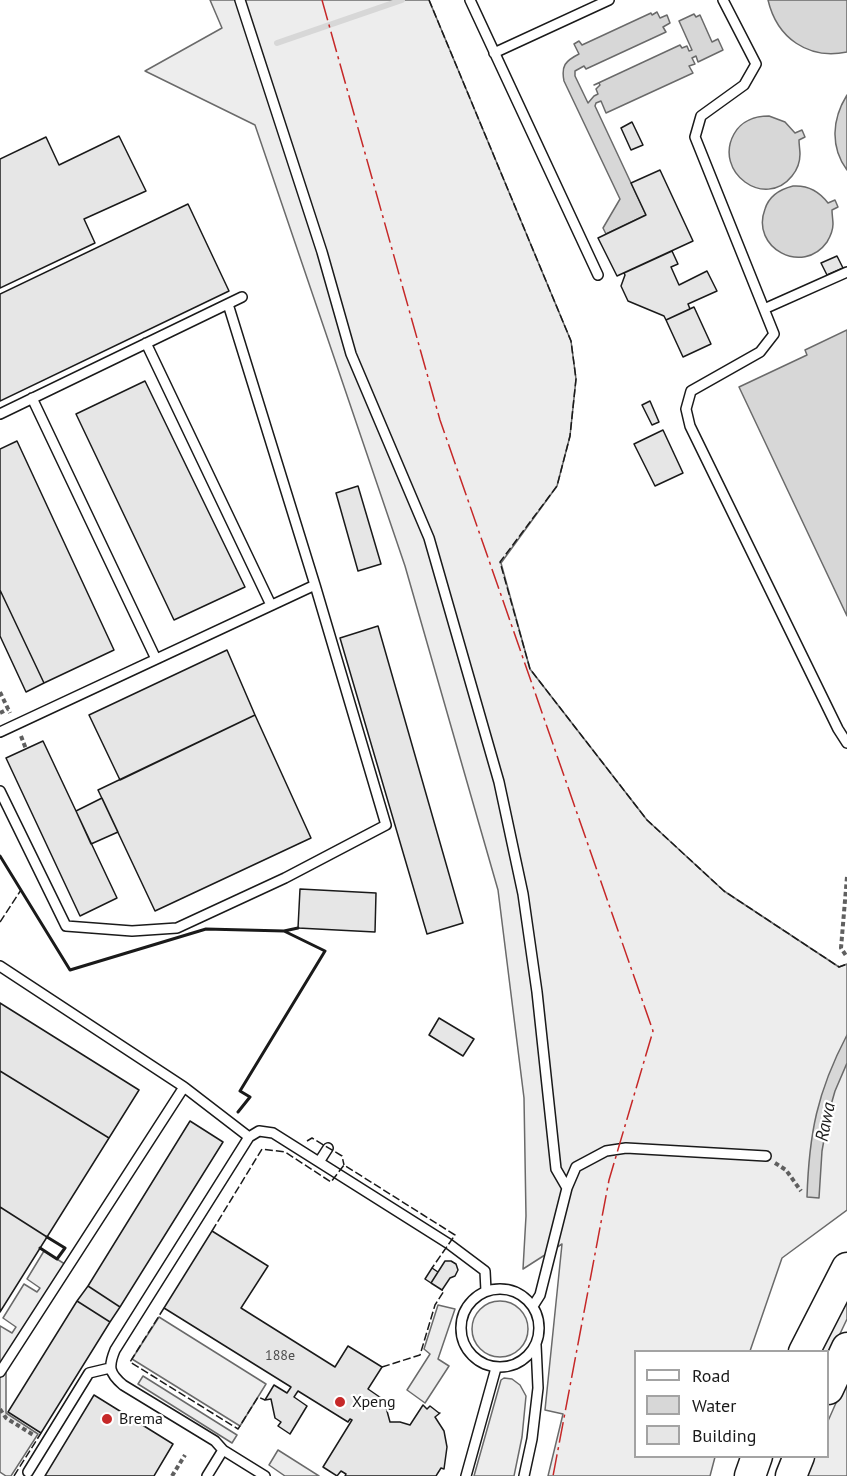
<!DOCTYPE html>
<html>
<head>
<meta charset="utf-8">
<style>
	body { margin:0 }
	#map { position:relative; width:847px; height:1476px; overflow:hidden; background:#fff; font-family:"PT Sans",sans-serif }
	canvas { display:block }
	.legend { position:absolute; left:634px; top:1350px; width:195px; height:108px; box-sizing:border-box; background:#fff; border:2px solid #a3a3a3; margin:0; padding:8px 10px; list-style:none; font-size:18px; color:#1a1a1a }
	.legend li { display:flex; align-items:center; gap:12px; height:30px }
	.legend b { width:30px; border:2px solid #a3a3a3 }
</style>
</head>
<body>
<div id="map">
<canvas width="847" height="1476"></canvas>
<ul class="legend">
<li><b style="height:8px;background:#fff"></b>Road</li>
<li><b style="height:16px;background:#d7d7d7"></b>Water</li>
<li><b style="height:16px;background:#e6e6e6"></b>Building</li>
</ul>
</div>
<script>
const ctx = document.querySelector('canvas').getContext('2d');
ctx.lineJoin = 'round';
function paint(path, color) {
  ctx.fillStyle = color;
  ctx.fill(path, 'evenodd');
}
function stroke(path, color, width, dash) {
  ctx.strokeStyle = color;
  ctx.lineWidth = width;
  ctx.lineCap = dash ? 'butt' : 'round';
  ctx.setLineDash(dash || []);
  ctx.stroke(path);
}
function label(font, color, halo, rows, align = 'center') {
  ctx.font = font + ' "PT Sans",sans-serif';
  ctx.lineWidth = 4.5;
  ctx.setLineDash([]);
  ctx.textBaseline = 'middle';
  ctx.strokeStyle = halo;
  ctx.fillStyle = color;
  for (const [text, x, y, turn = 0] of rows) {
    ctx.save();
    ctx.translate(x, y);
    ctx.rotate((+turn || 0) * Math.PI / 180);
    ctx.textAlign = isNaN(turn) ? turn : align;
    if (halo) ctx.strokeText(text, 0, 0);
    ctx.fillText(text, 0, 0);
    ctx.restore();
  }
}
const built = new Path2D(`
	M210,0H429L571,341L576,379L570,436L557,486L501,563L530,669L647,820L724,891L839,967L847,964V1210L782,1258L750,1351L636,1352V1456L715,1457L710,1476H548L563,1414L545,1410L562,1244L523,1269L526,1216L524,1098L498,890L405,566L255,125L145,71L222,28Z
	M44,1251L68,1266L6,1362V1413L38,1434L11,1476H6L0,1472V1326L12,1333L16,1327L3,1318L24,1284L37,1292L40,1288L27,1279Z
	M847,1294V1319L828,1359V1352H818Z
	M472 1329a28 28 0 1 1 56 0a28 28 0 1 1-56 0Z
	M438,1305L455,1309L438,1359L449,1366L425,1403L407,1390L430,1354L424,1349Z
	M159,1317L266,1384L240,1426L132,1359Z
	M143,1376L237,1435L232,1443L138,1384Z
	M504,1378L512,1379L520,1385L526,1396L522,1437L514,1476H474L501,1380Z
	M847,1378V1476H804L812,1457L828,1456V1421Z
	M278,1450L319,1476H285L269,1465Z`);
paint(built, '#ededed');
stroke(built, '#6a6a6a', 1.5);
const water = new Path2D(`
	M768,0H847V52C808,60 777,38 768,0Z
	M657,12L660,18L667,15L670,23L663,27L666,32L586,69L584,66L575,71V76L588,103L594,96L598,94L596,89L600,85L599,83L594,85L680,45L682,48L687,46L689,51L692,50L679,21L694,14L696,17L700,15L712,42L718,39L723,50L698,62L696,56L692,58L695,64L689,66L693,73L606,113L601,101L596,103L595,106L646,215L606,234L603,228L620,199L564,81C561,66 565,61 579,54L574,44L579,41L582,45L651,13L652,15Z
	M847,95V170C830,147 832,119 847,95Z
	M769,116L785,122L795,133L802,130L805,137L799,140C799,145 800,150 800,154C800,162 797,170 792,176C765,210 713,172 734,134C741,121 755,116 769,116Z
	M793,186C808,185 819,191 828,203L835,200L838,207L832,210C832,215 833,220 833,224C833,230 830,237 827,242C803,276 750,248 765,209C769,196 781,189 793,186Z
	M847,330V616L739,387L807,355L805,350Z
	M847,1035V1063L835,1091L829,1112L822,1151L819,1198L807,1197C809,1134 817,1092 847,1035Z`);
paint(water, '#d7d7d7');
stroke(water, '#6a6a6a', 1.5);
stroke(new Path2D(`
	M277,43L402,0`), '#d7d7d7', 6);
const building = new Path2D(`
	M632,122L643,145L631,150L621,128Z
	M119,136L146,191L84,219L95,243L0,288V159L46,137L59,165Z
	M660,170L693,241L617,276L598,238L646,215L631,183Z
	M188,204L229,291L0,401V294Z
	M672,251L678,264L671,267L679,285L707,271L717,291L688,304L690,309L666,320L664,316L628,301L621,286L625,275L624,273Z
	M837,256L843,268L827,275L821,263Z
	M694,307L711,344L683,357L666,320Z
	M145,381L245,587L174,620L76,414Z
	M650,401L659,422L652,425L642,405Z
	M663,430L683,473L655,486L634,444Z
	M17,441L114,650L44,683L0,590V449Z
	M358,486L381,564L358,571L336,493Z
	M0,590L44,683L26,692L0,636Z
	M378,626L463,923L427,934L340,638Z
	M227,650L255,715L120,780L89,715Z
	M255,715L311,838L155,911L98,790Z
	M43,741L117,898L80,916L6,758Z
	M102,798L118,832L91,844L76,811Z
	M300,889L376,893L375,932L298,928Z
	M0,1003L139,1090L109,1138L0,1071Z
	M439,1018L474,1039L463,1056L429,1035Z
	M0,1071L109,1138L47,1237L0,1207Z
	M190,1121L223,1142L120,1307L88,1286Z
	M0,1207L47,1237L0,1312Z
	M212,1231L268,1266L241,1308L335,1367L348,1346L382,1367L368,1389L384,1400L390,1422H400L410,1425L423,1405L427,1409L430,1406L439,1413H440L435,1417L444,1431L447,1447L444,1469L441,1468L436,1476H345L346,1474L341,1471L337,1476L323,1467L352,1420L350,1419L348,1422L298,1391L294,1397L307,1406L290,1434L278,1426L281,1422L275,1418L271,1399L265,1400L274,1385L287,1393L291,1387L164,1308Z
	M445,1261H451L456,1264L458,1270L455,1276L450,1278L442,1290L431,1283Z
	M432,1268L438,1272L431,1283L425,1279Z
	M88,1286L120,1307L110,1322L77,1301Z
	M77,1301L110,1322L41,1433L8,1412Z
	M94,1395L173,1444L154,1476H45Z`);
paint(building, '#e6e6e6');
stroke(building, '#1a1a1a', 1.5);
const service = new Path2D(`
	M240,0L322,252L351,354L429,538L499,782L523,894L537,992L556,1169L567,1188L576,1167L606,1151L626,1148L766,1156
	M470,0L598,275
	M723,0L756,64L744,85L701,116L695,137L774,334L760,352L691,391L686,409L690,426L838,729L847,743
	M494,53L609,0
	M228,304L315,585
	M764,309L847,272
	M146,343L271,605
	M32,398L156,659
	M0,414L242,297
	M0,732L315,585L386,825L285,878L177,928L132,931L66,926L0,791
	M0,966L184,1087L0,1372
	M184,1087L249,1137
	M319,1162L328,1148
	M461 1328a39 39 0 1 1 78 0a39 39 0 1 1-78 0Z
	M533,1306L540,1295L567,1188
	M223,1450L215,1441L123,1385C109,1373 108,1367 115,1350L249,1137L259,1131L273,1133L449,1244L485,1271L486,1291
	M28,1472L89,1373L110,1368
	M207,1476L223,1450L265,1476
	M466,1476L496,1368
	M524,1476L532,1439L538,1388L536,1345`);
const primary = new Path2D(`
	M804,1352L847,1268
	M828,1389L847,1348
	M750,1476L757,1456
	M791,1476L799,1456`);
stroke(service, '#1a1a1a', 12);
stroke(primary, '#1a1a1a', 33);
stroke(new Path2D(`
	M0,692L10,713
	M0,713L8,709
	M21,736L26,749
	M847,877L841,948L847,957
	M775,1163L786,1170L801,1191
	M0,1409L6,1418L35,1436
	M172,1476L185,1455`), '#5f5f5f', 4, [4.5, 3]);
stroke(service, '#fff', 9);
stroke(primary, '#fff', 30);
stroke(new Path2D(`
	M429,0L571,341L576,379L570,436L557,486L500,562L530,669L647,820L724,891L839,967L847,964
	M0,922L21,890
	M307,1141L312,1138L342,1156L344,1165
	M212,1231L262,1149L285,1152L331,1182L344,1165L455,1235L432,1268
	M164,1308L130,1362L238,1429L258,1397L265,1400
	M382,1367L420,1355L435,1305L444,1291L442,1290
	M14,1476L41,1433`), '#1a1a1a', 1.5, [8, 3]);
stroke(new Path2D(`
	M0,856L70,970L206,929L284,931L325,951L240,1091L250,1097L238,1112
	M284,931L298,928
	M40,1248L57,1259L65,1248L47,1237`), '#1a1a1a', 3);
stroke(new Path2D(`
	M322,0L440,420L653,1031L609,1180L553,1476`), '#c62828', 1.5, [21, 4.5, 3, 4.5]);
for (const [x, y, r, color] of [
	[340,1402,6,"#c62828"],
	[107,1419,6,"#c62828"]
]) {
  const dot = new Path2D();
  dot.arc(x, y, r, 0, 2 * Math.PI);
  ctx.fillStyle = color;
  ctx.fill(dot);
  stroke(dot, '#fff', 2);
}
label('14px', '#4d4d4d', null, [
	["188e",280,1356]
]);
label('16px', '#1a1a1a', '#fff', [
	["Xpeng",352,1402],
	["Brema",119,1419]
], 'left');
label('italic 18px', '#1a1a1a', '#fff', [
	["Rawa",826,1122,-79]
]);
</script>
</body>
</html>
